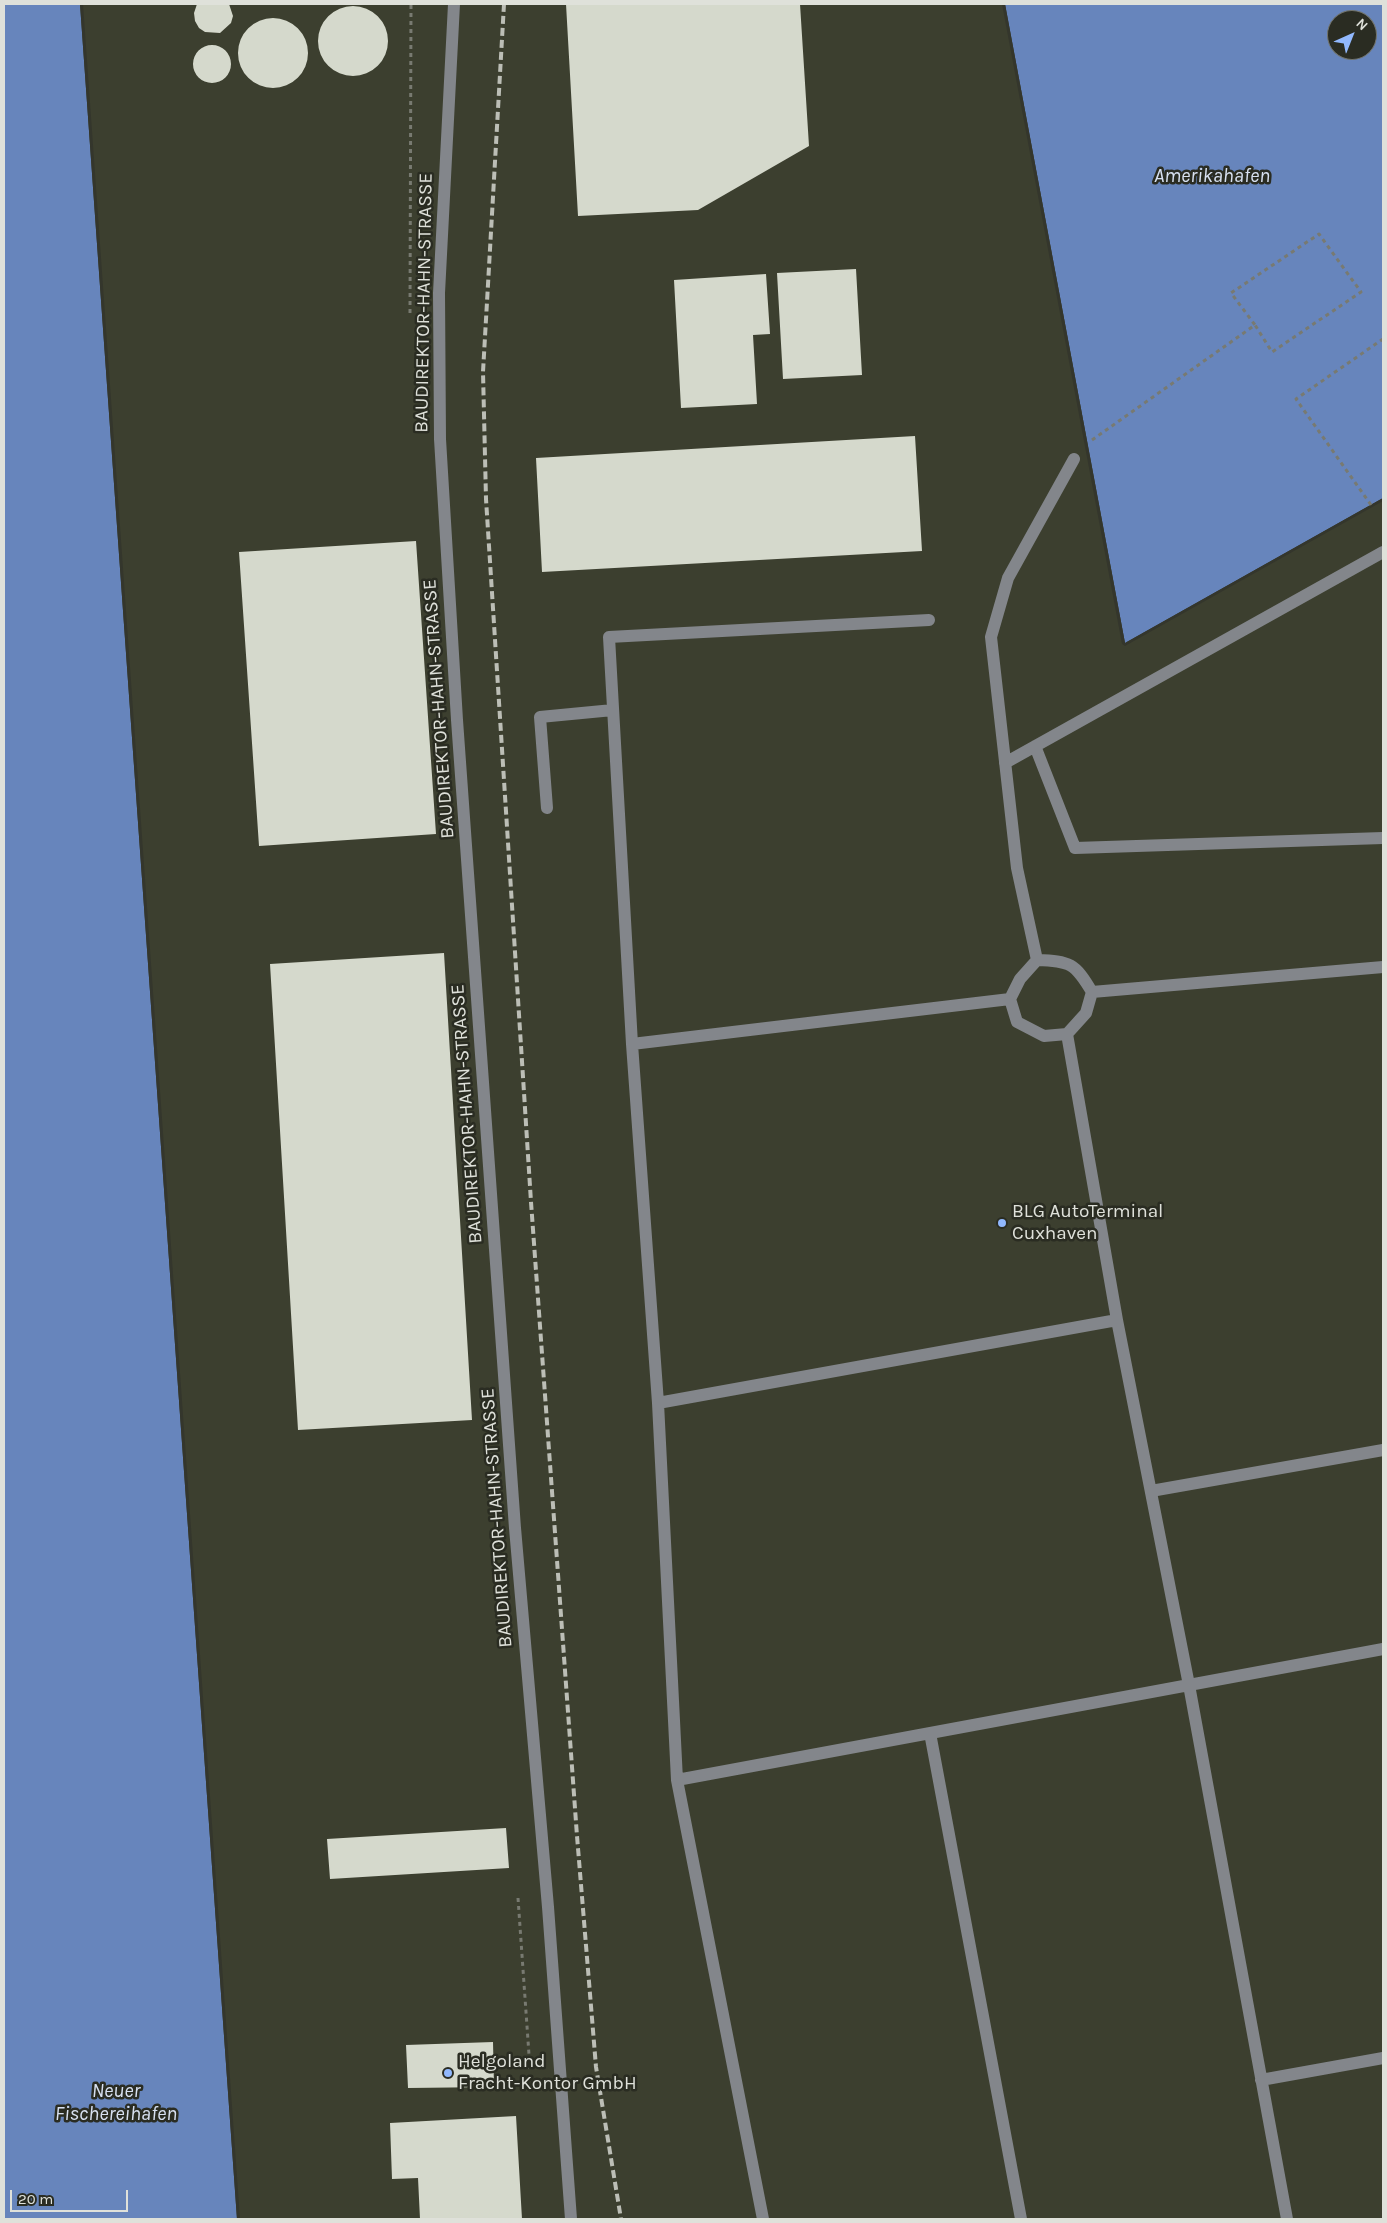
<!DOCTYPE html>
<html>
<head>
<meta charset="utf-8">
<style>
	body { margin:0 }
	#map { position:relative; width:1387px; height:2223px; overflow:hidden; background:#34362c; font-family:Karla,sans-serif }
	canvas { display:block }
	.frame { position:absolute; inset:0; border:5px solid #dfe1da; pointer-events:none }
	.north { position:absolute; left:1327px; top:10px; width:50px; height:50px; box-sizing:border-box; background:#2a2c22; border:1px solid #72746c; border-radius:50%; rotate:44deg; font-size:14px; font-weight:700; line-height:20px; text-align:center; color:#dfe1da }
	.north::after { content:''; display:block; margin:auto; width:18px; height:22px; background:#91b8fd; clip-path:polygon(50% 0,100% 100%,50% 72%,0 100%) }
	.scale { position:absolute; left:10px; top:2190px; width:118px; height:22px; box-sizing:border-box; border:2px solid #dfe1da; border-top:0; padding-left:6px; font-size:15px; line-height:18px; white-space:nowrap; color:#dfe1da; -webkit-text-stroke:4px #2a2c22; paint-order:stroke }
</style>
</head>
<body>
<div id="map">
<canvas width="1387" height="2223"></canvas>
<div class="frame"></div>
<div class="north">N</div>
<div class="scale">20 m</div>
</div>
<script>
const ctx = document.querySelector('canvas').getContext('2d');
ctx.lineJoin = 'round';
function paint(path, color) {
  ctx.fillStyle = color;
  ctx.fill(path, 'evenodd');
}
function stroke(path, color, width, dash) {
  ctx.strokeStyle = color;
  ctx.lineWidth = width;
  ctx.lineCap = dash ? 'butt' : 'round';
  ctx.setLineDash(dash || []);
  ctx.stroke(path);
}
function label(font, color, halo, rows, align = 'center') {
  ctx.font = font + ' Karla,sans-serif';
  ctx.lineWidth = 5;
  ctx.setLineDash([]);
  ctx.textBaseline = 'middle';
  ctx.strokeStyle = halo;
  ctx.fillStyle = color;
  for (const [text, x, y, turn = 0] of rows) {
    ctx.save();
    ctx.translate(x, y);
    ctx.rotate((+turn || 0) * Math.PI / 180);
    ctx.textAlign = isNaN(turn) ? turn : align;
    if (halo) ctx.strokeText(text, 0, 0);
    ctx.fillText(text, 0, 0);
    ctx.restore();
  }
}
paint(new Path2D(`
	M80,4H1005L1125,643L1383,498V2219H237Z`), '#3c3f2f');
paint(new Path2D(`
	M4,4H80L237,2219H4Z
	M1005,4H1383V498L1125,643ZM1337,20H1367V50H1337Z`), '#6785bc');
paint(new Path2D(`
	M80,4H83L240,2219H237Z
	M1002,4H1005L1125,643L1383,498V501L1125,646L1122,644Z`), '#34362c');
paint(new Path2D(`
	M197,4H229L233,16L231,23L220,33L205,32L199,28L195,21L194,13Z
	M566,4H800L809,146L698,210L578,216Z
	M318 41a35 35 0 1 1 70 0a35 35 0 1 1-70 0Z
	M238 53a35 35 0 1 1 70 0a35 35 0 1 1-70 0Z
	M193 64a19 19 0 1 1 38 0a19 19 0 1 1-38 0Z
	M856,269L862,375L783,379L777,273Z
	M766,274L770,334L753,335L757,404L681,408L674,280Z
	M915,436L922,551L542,572L536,458Z
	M416,541L436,834L259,846L239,552Z
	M444,953L472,1420L298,1430L270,964Z
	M506,1828L509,1868L330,1879L327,1839Z
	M493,2042L494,2087L408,2088L406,2045Z
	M516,2116L522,2219H420L418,2178L392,2179L390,2123Z`), '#d5d9cc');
stroke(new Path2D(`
	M410,313L411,4
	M1092,440L1255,325L1272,352L1361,292L1319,234L1231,293L1255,325
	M1371,505L1296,399L1383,339
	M518,1898L530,2069`), '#787a71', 3, [4, 4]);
stroke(new Path2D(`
	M454,4L439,293L440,439L457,720L515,1528L548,1907L571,2219
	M1035,746L1075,848L1383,838
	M1005,763L1383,552
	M547,808L540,717L613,710
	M1037,960L1017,868L991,637L1008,578L1074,459
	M1037,960C1070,961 1075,963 1092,992L1086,1013L1067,1034L1044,1036L1017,1022L1010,999L1020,979Z
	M1092,992L1383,967
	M1067,1034L1117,1320L1189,1685L1287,2219
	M632,1044L1010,999
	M658,1403L1117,1320
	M1151,1491L1383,1450
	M930,1733L1021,2219
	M677,1780L1383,1649
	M1261,2080L1383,2058
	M763,2219L677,1780L658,1403L632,1044L609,637L929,620`), '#83868b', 12);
stroke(new Path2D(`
	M504,4L483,372L486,499L531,1202L577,1836L596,2067L621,2219`), '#bcbeb6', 4, [8, 4]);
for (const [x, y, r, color] of [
	[1002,1223,5,"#91b8fd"],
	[448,2073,5,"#91b8fd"]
]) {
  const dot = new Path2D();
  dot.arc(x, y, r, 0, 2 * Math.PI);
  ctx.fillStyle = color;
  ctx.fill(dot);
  stroke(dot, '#2a2c22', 2);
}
label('19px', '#dfe1da', '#2a2c22', [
	["BAUDIREKTOR-HAHN-STRASSE",424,303,-89],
	["BAUDIREKTOR-HAHN-STRASSE",439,709,-94],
	["BAUDIREKTOR-HAHN-STRASSE",467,1114,-94],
	["BAUDIREKTOR-HAHN-STRASSE",497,1518,-94]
]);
label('19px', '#dfe1da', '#2a2c22', [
	["BLG AutoTerminal",1012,1212],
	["Cuxhaven",1012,1234],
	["Helgoland",458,2062],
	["Fracht-Kontor GmbH",458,2084]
], 'left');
label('italic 20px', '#d8e1f1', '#2a2c22', [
	["Amerikahafen",1212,176],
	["Neuer",116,2091],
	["Fischereihafen",116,2114]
]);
</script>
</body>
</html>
